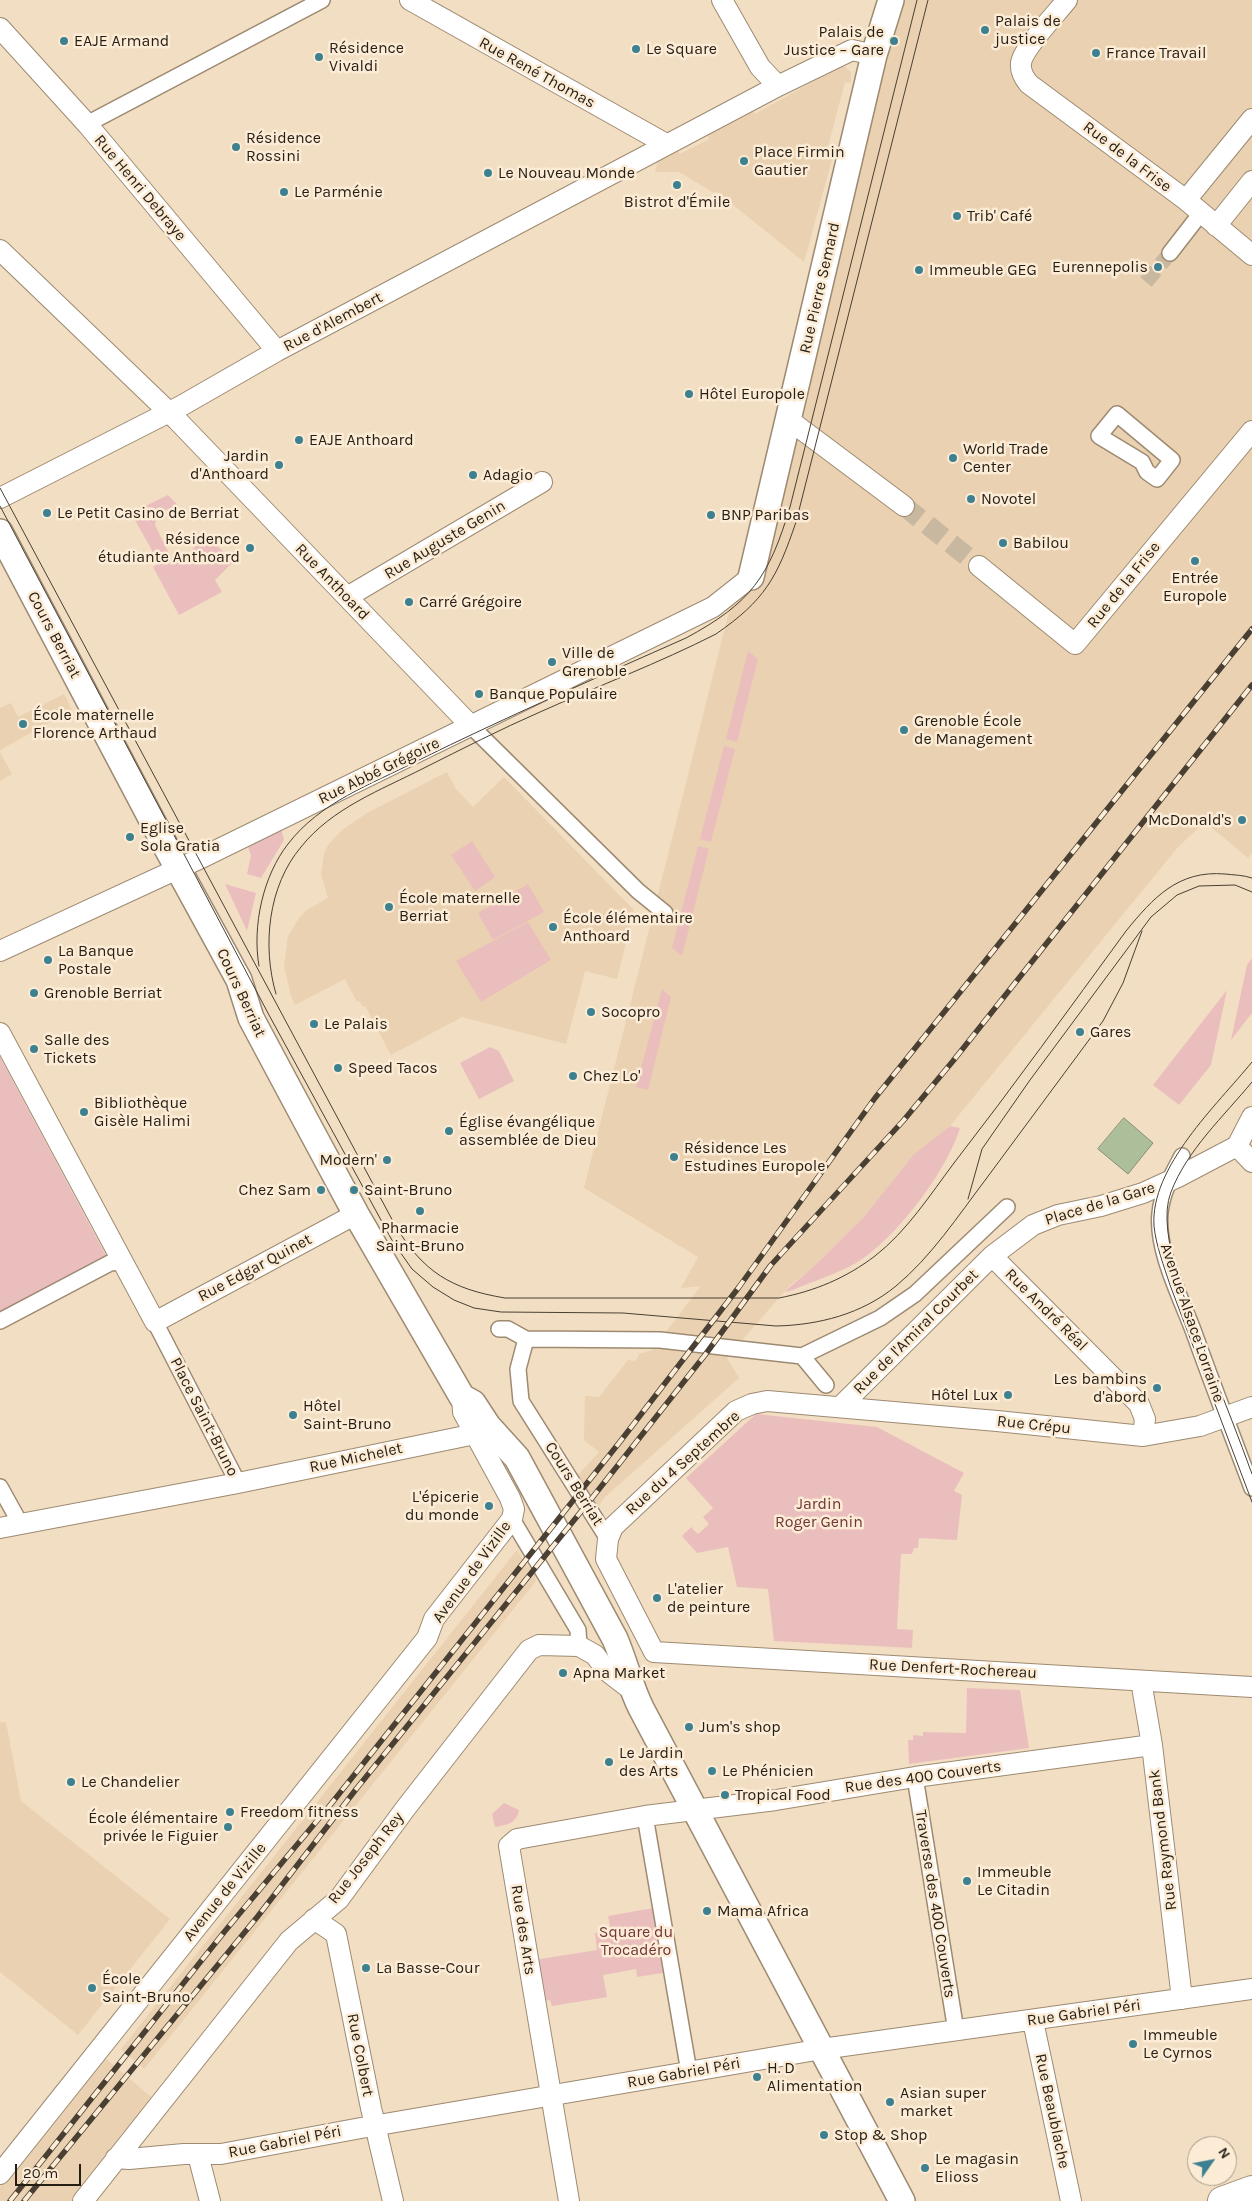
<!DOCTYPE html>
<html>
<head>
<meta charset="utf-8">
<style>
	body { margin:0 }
	#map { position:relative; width:1252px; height:2201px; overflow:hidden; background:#f2dec3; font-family:Karla,sans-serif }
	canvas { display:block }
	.north { position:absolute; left:1187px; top:2136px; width:50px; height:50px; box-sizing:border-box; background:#fcecd6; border:1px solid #a69a88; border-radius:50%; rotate:57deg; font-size:14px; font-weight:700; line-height:20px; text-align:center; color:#251e14 }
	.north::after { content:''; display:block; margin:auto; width:18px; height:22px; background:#3d8190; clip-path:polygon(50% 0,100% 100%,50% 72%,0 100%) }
	.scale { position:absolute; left:15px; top:2164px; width:66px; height:22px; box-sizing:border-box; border:2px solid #251e14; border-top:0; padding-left:6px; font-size:15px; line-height:18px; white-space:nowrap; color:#251e14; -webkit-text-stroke:4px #fcecd6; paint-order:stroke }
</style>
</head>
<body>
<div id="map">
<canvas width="1252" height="2201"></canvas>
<div class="north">N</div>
<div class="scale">20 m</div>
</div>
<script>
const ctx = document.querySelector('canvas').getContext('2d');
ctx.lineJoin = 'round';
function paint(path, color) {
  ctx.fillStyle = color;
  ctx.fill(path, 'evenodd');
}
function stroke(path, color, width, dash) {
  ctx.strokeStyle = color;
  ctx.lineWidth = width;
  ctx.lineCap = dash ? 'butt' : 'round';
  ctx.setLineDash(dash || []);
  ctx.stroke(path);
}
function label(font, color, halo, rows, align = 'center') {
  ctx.font = font + ' Karla,sans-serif';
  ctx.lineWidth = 5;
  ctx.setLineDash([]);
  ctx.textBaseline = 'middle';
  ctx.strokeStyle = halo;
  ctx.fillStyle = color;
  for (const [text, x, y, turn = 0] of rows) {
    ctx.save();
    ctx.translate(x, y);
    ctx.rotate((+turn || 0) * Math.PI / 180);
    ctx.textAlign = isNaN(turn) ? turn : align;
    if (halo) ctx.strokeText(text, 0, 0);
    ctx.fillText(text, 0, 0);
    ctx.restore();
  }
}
paint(new Path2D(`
	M883,0H1252V853L1248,858L1205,822L1178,847L950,1126L913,1155L862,1219L811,1269L789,1286L727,1358L739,1378L605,1497L598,1507L578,1475L599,1452L584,1440L585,1396L599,1397L628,1360L634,1361L637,1359L639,1354L652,1350L701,1286L681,1288L698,1257L584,1188Z
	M843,65L851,72V83L845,82L826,154L833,156L804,262L716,191L714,193L679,172H655L658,159L676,148L680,154L709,139L706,132L751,108L755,114Z
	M64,694L72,710L0,750V708L11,703L18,717Z
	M0,752L12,774L0,781Z
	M447,772L456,789L473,807L504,777L634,910L617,979L585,971L566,1044L462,1017L391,1055L365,1006L363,1007L359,1001L357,1002L345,979L295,1005L291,996L284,966L288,936L299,918L307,910L328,898L321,874L324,853L328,845L342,830L367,813Z
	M517,1550L527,1566L534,1568L536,1581L144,2069L121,2049Z
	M0,1722H6L21,1801L170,1919L78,2035L0,1972Z
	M104,2057L156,2101L74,2201H0V2186Z`), '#ead1b1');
paint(new Path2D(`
	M168,495L178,505L157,514L155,525L171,558L168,561L171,565L184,559L206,534L233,562L215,580L222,592L179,615L153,567L159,563L131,513Z
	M748,651L758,659L737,742L726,739Z
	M724,746L735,749L711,842L700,839Z
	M281,829L284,840L261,878L247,874L251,856L248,847Z
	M472,841L495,877L475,891L451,855Z
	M698,846L709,849L682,956L672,948Z
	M225,884L256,893L247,931Z
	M528,884L544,912L493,940L478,913Z
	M528,922L551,960L481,1002L456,961Z
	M1252,958V1013L1231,1040L1247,965Z
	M662,989L671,997L648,1090L636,1087Z
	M1227,990L1211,1065L1179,1105L1153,1085Z
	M490,1047L499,1051L514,1081L479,1099L460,1063Z
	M0,1057L110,1263L0,1321Z
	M950,1126L960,1128C947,1171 895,1240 856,1263C837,1274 813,1281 793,1290L784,1292L811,1269L862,1219L913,1155Z
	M756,1414L877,1427L964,1473L954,1491L962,1495L957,1540L919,1538L918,1548H914L912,1554H901L897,1629L913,1630L912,1648L774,1641L768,1589L737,1587L728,1547L697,1553L682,1536L691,1527L698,1534L709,1524L703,1517L713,1508L686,1478Z
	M967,1688L1020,1690L1029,1748L909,1764L908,1740H913V1735L923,1736V1732L966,1733Z
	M504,1803L519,1810C517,1823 507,1825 495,1827L492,1814Z
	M659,1907L669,1972L637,1977L636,1969L603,1975L607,1997L552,2006L550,2000L541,2001L534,1960L597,1950L595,1933L611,1931L608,1916Z`), '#ebbebe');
const water = new Path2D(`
	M1124,1118L1153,1143L1128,1174L1098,1149Z`);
paint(water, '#acbf9a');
stroke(water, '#848f72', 1);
stroke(new Path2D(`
	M1146,282L1170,253`), '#c9b8a0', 15, [15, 8]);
stroke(new Path2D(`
	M904,506L979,566`), '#c9b8a0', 20, [20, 10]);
const pedestrian = new Path2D(`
	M87,124L322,0
	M1170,253L1201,213
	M1117,414L1172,460L1157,479L1147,472L1142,462L1099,436Z
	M471,726L638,891L665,913
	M1182,1156C1172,1175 1162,1192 1160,1213C1156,1249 1180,1296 1193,1330C1212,1383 1232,1435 1252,1488
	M0,1321L110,1263L123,1262
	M155,1322L238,1483
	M499,1329H508L526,1339L660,1340L802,1356L880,1318L915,1294L1007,1207
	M526,1339L518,1369L521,1401L608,1539
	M802,1356L826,1385
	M0,1487L21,1525
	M512,1519L578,1630L579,1646
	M915,1777L956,2031
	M645,1816L689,2072`);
const minor = new Path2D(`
	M410,0L666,144
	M722,0L760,67L778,86
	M1067,0C1057,13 1023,48 1021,63C1020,71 1024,78 1029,84L1186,200L1252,255
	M0,28L87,124L277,351
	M1186,200L1252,119
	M1216,226L1252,181
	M0,250L177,420L471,726
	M789,420L904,506
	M0,498L181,406L277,351L778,86L852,50L874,55
	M979,566L1075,644L1252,431
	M347,597L542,482
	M0,951L199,859L713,607L751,577
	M0,1033L155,1322L356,1214
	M1237,1146L1252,1162
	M992,1256L1139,1404L1145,1419L1143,1436
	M840,1407L992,1256L1033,1225L1058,1215L1101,1206L1143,1193L1178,1177L1237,1146L1252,1117
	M0,1528L238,1483L475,1434
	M654,1652L606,1559L608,1539L613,1527L736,1411L752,1404L767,1401L997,1421L1143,1436L1200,1426L1252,1407
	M654,1652L1252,1687
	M1141,1681L1152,1745L1182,1999
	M314,1919L336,1934L371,2108L393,2201
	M1033,2021L1071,2201
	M198,2155L210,2201
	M116,2158L129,2159L184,2154H221L361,2128L822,2049L1252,1989
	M0,2174L427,1638L434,1619L512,1519L514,1509L510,1498L463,1412L462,1397
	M83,2201L289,1941L339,1899L405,1809L529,1650L539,1645L579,1646L595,1655L607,1671L633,1691
	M569,2201L509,1846L517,1839L645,1816L776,1800L915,1777L1152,1745`);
const tertiary = new Path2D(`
	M0,532L164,843L239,980L251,1018L306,1121L356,1214L462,1397L473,1403L488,1426L517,1458L615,1639C625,1662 630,1686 641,1708L902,2201
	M751,577L874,55L891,0`);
const primary = new Path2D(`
	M1222,2201L1252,2190`);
stroke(pedestrian, '#9d8a71', 18);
stroke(minor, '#9d8a71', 22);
stroke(tertiary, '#9d8a71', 28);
stroke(primary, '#9d8a71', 30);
stroke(pedestrian, '#fff', 15);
stroke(minor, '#fff', 20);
stroke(tertiary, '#fff', 25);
stroke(primary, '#fff', 28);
stroke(new Path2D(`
	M0,488L395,1225C423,1272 451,1289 505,1298H779C815,1291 846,1278 875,1256C907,1231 930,1195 954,1163C1013,1087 1069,1009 1126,931C1153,898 1178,870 1225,874C1234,875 1243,875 1252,878
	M0,506L269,1015L393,1242L412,1269L433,1287L454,1300L474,1308L501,1312L623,1313L776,1326C819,1325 862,1314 896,1286C931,1257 958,1216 986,1179C1025,1126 1064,1074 1103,1021L1123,983L1142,931
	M259,966C252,926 263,876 288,844C320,802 372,784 417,761C506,717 596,678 686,638C751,603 769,577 790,507L917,0
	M276,994C262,946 268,886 301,847C332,808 381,790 424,768C462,749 501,729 540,712C598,686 659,663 716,634C765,600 777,578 796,522L928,0
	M1252,1062C1217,1105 1150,1167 1154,1226C1156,1246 1164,1266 1170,1285L1252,1502
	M1252,1082C1224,1116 1187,1150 1171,1192C1154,1234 1195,1326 1211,1367C1225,1403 1239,1438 1252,1474
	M968,1199L982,1149L1030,1080L1151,917L1177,895L1199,886L1235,885L1252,892`), '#494033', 1);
const rail = new Path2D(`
	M10,2201L225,1931L331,1804L619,1443L739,1287L875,1098L1252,629
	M24,2201L258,1916L357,1788L592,1498L705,1355L771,1265L903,1121L953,1061L1252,685`);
stroke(rail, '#494033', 5.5);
stroke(rail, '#fcecd6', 4, [11]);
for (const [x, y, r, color] of [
	[985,30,5,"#3d8190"],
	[64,41,5,"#3d8190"],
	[894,41,5,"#3d8190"],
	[636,49,5,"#3d8190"],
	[1096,53,5,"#3d8190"],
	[319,57,5,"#3d8190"],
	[236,147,5,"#3d8190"],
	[744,161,5,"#3d8190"],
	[488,173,5,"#3d8190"],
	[677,185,5,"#3d8190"],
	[284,192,5,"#3d8190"],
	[957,216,5,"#3d8190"],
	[1158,267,5,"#3d8190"],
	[919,270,5,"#3d8190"],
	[689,394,5,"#3d8190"],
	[299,440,5,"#3d8190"],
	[953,458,5,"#3d8190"],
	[279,465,5,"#3d8190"],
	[473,475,5,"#3d8190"],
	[971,499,5,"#3d8190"],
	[47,513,5,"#3d8190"],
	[711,515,5,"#3d8190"],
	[1003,543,5,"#3d8190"],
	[250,548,5,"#3d8190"],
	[1195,561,5,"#3d8190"],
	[409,602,5,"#3d8190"],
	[552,662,5,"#3d8190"],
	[479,694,5,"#3d8190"],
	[23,724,5,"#3d8190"],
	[904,730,5,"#3d8190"],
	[1242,820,5,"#3d8190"],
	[130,837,5,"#3d8190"],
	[389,907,5,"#3d8190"],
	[553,927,5,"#3d8190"],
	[48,960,5,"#3d8190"],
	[34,993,5,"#3d8190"],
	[591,1012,5,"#3d8190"],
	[314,1024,5,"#3d8190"],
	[1080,1032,5,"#3d8190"],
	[34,1049,5,"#3d8190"],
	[338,1068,5,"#3d8190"],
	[573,1076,5,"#3d8190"],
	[84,1112,5,"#3d8190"],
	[449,1131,5,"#3d8190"],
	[674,1157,5,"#3d8190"],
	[387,1160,5,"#3d8190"],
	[321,1190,5,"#3d8190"],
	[354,1190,5,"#3d8190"],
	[420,1211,5,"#3d8190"],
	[1157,1388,5,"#3d8190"],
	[1008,1395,5,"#3d8190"],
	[293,1415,5,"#3d8190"],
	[489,1506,5,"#3d8190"],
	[657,1598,5,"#3d8190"],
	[563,1673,5,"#3d8190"],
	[689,1727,5,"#3d8190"],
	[609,1762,5,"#3d8190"],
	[712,1771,5,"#3d8190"],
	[71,1782,5,"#3d8190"],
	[725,1795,5,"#3d8190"],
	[230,1812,5,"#3d8190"],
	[228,1827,5,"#3d8190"],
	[967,1881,5,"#3d8190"],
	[707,1911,5,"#3d8190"],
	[366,1968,5,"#3d8190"],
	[92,1988,5,"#3d8190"],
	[1133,2044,5,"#3d8190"],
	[757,2077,5,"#3d8190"],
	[890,2102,5,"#3d8190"],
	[824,2135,5,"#3d8190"],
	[925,2168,5,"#3d8190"]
]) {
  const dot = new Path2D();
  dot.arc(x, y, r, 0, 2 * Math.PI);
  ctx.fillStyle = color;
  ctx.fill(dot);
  stroke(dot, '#fcecd6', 2);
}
label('16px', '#251e14', '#fcecd6', [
	["Palais de",995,21],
	["justice",995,39],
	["Palais de",884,32,"right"],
	["Justice – Gare",884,50,"right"],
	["EAJE Armand",74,41],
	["Résidence",329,48],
	["Vivaldi",329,66],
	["Le Square",646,49],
	["France Travail",1106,53],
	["Résidence",246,138],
	["Rossini",246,156],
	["Place Firmin",754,152],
	["Gautier",754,170],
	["Le Nouveau Monde",498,173],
	["Le Parménie",294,192],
	["Bistrot d'Émile",677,202,"center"],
	["Trib' Café",967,216],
	["Eurennepolis",1148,267,"right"],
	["Immeuble GEG",929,270],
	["Hôtel Europole",699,394],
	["EAJE Anthoard",309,440],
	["World Trade",963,449],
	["Center",963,467],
	["Jardin",269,456,"right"],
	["d'Anthoard",269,474,"right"],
	["Adagio",483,475],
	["Novotel",981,499],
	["Le Petit Casino de Berriat",57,513],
	["BNP Paribas",721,515],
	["Résidence",240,539,"right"],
	["étudiante Anthoard",240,557,"right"],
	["Babilou",1013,543],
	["Entrée",1195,578,"center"],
	["Europole",1195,596,"center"],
	["Carré Grégoire",419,602],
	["Ville de",562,653],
	["Grenoble",562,671],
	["Banque Populaire",489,694],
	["École maternelle",33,715],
	["Florence Arthaud",33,733],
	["Grenoble École",914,721],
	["de Management",914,739],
	["McDonald's",1232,820,"right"],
	["Eglise",140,828],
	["Sola Gratia",140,846],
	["École maternelle",399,898],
	["Berriat",399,916],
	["École élémentaire",563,918],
	["Anthoard",563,936],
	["La Banque",58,951],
	["Postale",58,969],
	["Grenoble Berriat",44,993],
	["Socopro",601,1012],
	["Le Palais",324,1024],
	["Gares",1090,1032],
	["Salle des",44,1040],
	["Tickets",44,1058],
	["Speed Tacos",348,1068],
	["Chez Lo'",583,1076],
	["Bibliothèque",94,1103],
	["Gisèle Halimi",94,1121],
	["Église évangélique",459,1122],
	["assemblée de Dieu",459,1140],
	["Résidence Les",684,1148],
	["Estudines Europole",684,1166],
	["Modern'",377,1160,"right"],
	["Chez Sam",311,1190,"right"],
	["Saint-Bruno",364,1190],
	["Pharmacie",420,1228,"center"],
	["Saint-Bruno",420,1246,"center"],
	["Les bambins",1147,1379,"right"],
	["d'abord",1147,1397,"right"],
	["Hôtel Lux",998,1395,"right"],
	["Hôtel",303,1406],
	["Saint-Bruno",303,1424],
	["L'épicerie",479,1497,"right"],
	["du monde",479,1515,"right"],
	["L'atelier",667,1589],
	["de peinture",667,1607],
	["Apna Market",573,1673],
	["Jum's shop",699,1727],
	["Le Jardin",619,1753],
	["des Arts",619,1771],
	["Le Phénicien",722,1771],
	["Le Chandelier",81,1782],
	["Tropical Food",735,1795],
	["Freedom fitness",240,1812],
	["École élémentaire",218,1818,"right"],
	["privée le Figuier",218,1836,"right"],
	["Immeuble",977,1872],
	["Le Citadin",977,1890],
	["Mama Africa",717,1911],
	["La Basse-Cour",376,1968],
	["École",102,1979],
	["Saint-Bruno",102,1997],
	["Immeuble",1143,2035],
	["Le Cyrnos",1143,2053],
	["H. D",767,2068],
	["Alimentation",767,2086],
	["Asian super",900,2093],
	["market",900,2111],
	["Stop & Shop",834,2135],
	["Le magasin",935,2159],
	["Elioss",935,2177]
], 'left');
label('16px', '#251e14', '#fcecd6', [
	["Rue René Thomas",537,73,29],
	["Rue de la Frise",1127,157,37],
	["Rue Henri Debraye",140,188,50],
	["Rue Pierre Semard",820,288,-77],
	["Rue d'Alembert",333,322,-28],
	["Rue Auguste Genin",445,540,-31],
	["Rue Anthoard",332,582,46],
	["Rue de la Frise",1124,585,-51],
	["Cours Berriat",54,635,62],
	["Rue Abbé Grégoire",379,771,-26],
	["Cours Berriat",241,993,65],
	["Place de la Gare",1100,1204,-17],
	["Rue Edgar Quinet",255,1268,-28],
	["Rue André Réal",1046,1310,45],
	["Avenue Alsace Lorraine",1192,1323,71],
	["Rue de l'Amiral Courbet",916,1332,-45],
	["Place Saint-Bruno",204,1417,63],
	["Rue Crépu",1034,1425,6],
	["Rue Michelet",356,1458,-12],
	["Rue du 4 Septembre",683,1463,-42],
	["Cours Berriat",574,1484,58],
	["Avenue de Vizille",472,1572,-54],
	["Rue Denfert-Rochereau",953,1669,3],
	["Rue des 400 Couverts",923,1777,-8],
	["Rue Raymond Bank",1163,1840,-97],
	["Rue Joseph Rey",366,1858,-52],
	["Avenue de Vizille",225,1892,-51],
	["Traverse des 400 Couverts",935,1904,81],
	["Rue des Arts",523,1930,81],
	["Rue Gabriel Péri",1084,2013,-8],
	["Rue Colbert",360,2055,79],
	["Rue Gabriel Péri",684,2073,-10],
	["Rue Beaublache",1052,2111,78],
	["Rue Gabriel Péri",285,2142,-11]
]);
label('16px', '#713539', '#fcecd6', [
	["Jardin",819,1504],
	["Roger Genin",819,1522],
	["Square du",636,1932],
	["Trocadéro",636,1950]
]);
</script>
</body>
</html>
